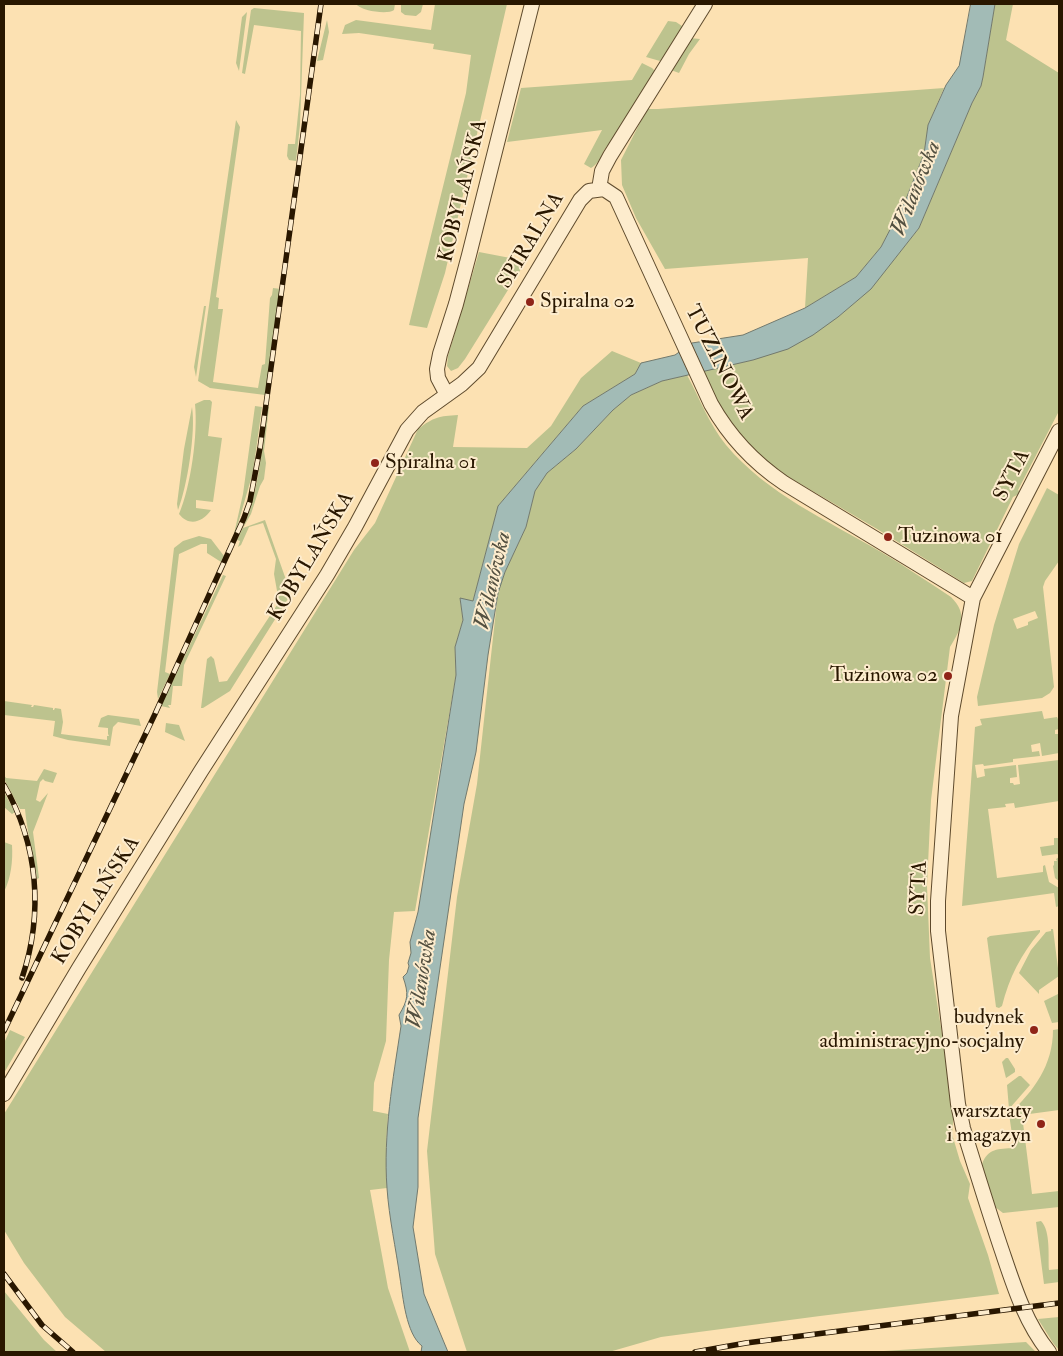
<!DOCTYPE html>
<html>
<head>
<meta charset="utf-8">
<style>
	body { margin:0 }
	#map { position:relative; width:1063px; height:1356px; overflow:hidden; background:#fce1b2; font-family:"IM FELL Double Pica",serif }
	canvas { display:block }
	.frame { position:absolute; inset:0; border:5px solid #291700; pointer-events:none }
</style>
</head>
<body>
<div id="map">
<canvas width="1063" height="1356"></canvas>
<div class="frame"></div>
</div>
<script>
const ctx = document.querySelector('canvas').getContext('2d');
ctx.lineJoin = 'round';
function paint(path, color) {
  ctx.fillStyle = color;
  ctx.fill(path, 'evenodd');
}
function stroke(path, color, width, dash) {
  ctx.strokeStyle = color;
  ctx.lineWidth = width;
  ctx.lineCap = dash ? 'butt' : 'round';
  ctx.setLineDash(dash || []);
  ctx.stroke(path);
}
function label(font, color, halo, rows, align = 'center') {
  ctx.font = font + ' "IM FELL Double Pica",serif';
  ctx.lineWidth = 4;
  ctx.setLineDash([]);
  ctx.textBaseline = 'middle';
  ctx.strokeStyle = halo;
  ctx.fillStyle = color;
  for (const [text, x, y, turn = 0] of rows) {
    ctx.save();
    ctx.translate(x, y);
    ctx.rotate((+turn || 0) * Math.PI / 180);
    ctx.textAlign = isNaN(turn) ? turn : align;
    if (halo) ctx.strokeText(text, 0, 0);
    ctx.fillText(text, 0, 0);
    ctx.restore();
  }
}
paint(new Path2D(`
	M356,4H395L394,10C388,15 361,11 356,4Z
	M401,4H423L421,12L416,16L405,15L401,12Z
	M435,4H507L445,273L427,328L409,325L466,93L471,55L433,49L434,44L359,33L342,34L345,25L356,20L431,30Z
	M995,4H1013L1006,40L1059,73V411L1018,490L1021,493L1013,497L972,581L964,583L877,529L787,476L752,450L726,419L703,371L753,360L838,317L871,288L919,228L972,103L981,86L983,77Z
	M254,8L304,13L300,125L296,161L289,160L287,156L288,144H295L300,95L301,31L254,25L245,74L242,73L251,10Z
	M247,12L239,71L236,63L242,17Z
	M327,20L329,32L323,60L317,61Z
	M668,21L676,22L682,26V30L660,61L646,57Z
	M690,38L700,39L689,54L679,73L671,70Z
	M642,63L652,68L655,71L654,76L614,140C601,147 603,162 591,168L584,164L602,130L507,142L521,88L632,80Z
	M944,88L928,125L924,154L906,199L881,247L856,277L805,308L808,258L665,269L636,218L622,185L621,160L647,109H658Z
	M236,120L240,127L216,297L219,298L218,309H223L213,382L258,388L262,365L265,364L270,298L272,295L273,288L281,289L265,395L210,388L198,381Z
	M479,252L526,261L465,359L458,368L451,371L447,366L448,356Z
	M204,306H206L196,377L194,367Z
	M612,351L641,363L635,374L583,406L498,506L473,601L460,599L463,620L455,647L456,675L415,911L394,912L389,960L386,1041L374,1083L373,1111L388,1114L386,1145L387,1188L370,1190L388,1288L410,1352H106L65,1317L24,1263L4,1230V1114L354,550L375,523L418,429C434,417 439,416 458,415L453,447L527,448L551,426L581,378Z
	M687,375C700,399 709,424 726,445C767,494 827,520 881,552C905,566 928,582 951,597C968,614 962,628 950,647L931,800L927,886L930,958L954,1110L952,1134L960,1161L970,1184L968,1198L988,1255L999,1294L820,1316L661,1337L609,1352H467L435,1254L427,1151L457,897L477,784L498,592L505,572L526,527L535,491L547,473L576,449L613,410L631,395L662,381Z
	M204,400H210L212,402L208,436L222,438L213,502L196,500V508L211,510C203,522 189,527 179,514C191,486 198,434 195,404Z
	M255,406L262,407L253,472L235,534H234L243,494Z
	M192,407C196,432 187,487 178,510L177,504L184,449Z
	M267,407H269L264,451L266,463L264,479L260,486L251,514L243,528L265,520L291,594L230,691L203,708H201L207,659L211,656L214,659L219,682L227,681L279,602L274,574L276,559L263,523L249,527L241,545L238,547L240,541L237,540C259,499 261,453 267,407Z
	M1047,488L1059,495V561L1045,581L1043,587L1054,687L1050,693L1042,698L978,706L977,697L994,625L1019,544ZM1035,611L1038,618L1028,622V625L1017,629L1013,619Z
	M199,536L211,539L224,556L221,562L207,553V544H201L179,554L165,672L170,674L158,699L157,692L174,548L183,541Z
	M223,575L226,576L184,665L182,686H173L171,705H168L170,708L161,706Z
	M4,701L32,705L31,707H33L34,705L53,708V710H54L55,708L61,709L63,722L61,734L107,740V736H109L108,734V728L98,727L101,718L108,715L139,719L141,726L118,722L113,727L110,746L68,740L53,736L55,721L4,715Z
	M1042,711L1044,719L1057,717L1059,721V729L1055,730V734H1059V753L1042,756L1040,743L1031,745L1032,752L1039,751L1040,756L1013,759V762L984,766L983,764L975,765L977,778L985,776L984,769L1016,765L1017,777L1010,778V783H1013L1014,785L1020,784L1018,765L1059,760V801L1015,808L1014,803L1005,804L1006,807L988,809L997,878L1043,872V866L1045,865L1049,882L1059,888V906L1056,907L1054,893L962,906L975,727L982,725L980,719Z
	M166,723L179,725L185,741L165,732Z
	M44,769L57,773L53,783L45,781L43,779L40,782L36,800L40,802L48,793L33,832L39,878L37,879C34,855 27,833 25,809H20L4,779V775L6,778L37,781Z
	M4,792L15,812L12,814L4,807Z
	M1054,838H1059V855L1057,854L1042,856L1040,847L1054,845Z
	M4,842L12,845C13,861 11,878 4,892Z
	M1059,857V881L1055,878L1053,866L1054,865V861H1057L1056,859Z
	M1051,929H1053L1059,976L1039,990V994L1019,973L1031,950L1046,932L1051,931Z
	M1040,930V932C1021,954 1009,978 1002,1006L999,1008L996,1007L987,938L990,936Z
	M1058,994L1059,1022L1052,1023L1044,1001Z
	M1059,1029V1110L1022,1115L1032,1194L1059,1191V1207L1003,1213L995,1207L982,1164C988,1148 998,1149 1014,1148L1009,1114C1034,1091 1053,1065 1053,1030Z
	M10,1030L25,1037L4,1073V1043Z
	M1006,1058H1008L1015,1069V1072L1006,1078L1002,1062Z
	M1019,1076H1021L1030,1085L1009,1109L1007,1085Z
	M1041,1221C1051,1231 1048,1257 1049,1270L1059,1269V1282L1044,1284L1036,1222Z
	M4,1291L44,1340L57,1352H4Z
	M1059,1317V1350L1053,1343L1038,1319Z
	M1026,1342L1036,1352H868Z`), '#bdc38e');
const water = new Path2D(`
	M971,4H995L983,77L981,86L972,103L919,228L871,289L838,317L813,335L788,349L753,360L662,381L631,395L613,410L576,449L547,473L535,491L526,527L505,572L498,593L488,655L476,752L464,804L418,1118V1187L413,1227L424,1294L448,1352H421L422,1346C406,1334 403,1297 400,1278C396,1249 389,1218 387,1188C383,1134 393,1079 401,1026L399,1015C408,1000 409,994 403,977L407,973L409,966L408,963L411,953L410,942L418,912L456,675L455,647L463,620L460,598L473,601L498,506L583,406L635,374L641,363L675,355L692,343L743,335L805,308L856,277L881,247L906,199L924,154L928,125L946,85L959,66Z`);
paint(water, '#a2bbb6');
stroke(water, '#72796d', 1);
const minor = new Path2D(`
	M599,189L602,171L610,156L705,4
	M447,395L438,378L437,369L440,354L456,304L469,255L532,4
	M4,1094L79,968L201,771L327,575L355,527L407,430L423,412L462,384L479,368L580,200L589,191L604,189L616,197L711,404C729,436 753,462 784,483L973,598
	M1049,1352C1024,1321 1013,1283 1000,1245C987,1206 975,1167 963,1128L958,1104L938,931V901L951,716L973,598L1059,431`);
stroke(minor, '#5e4a2c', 16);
stroke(minor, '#fdeccd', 14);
const rail = new Path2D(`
	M4,785C38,844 44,913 22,978
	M4,1031L155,714L244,518L250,501L260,448L321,4
	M4,1274L42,1325L73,1352
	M695,1352L746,1343L1059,1303`);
stroke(rail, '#291700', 5.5);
stroke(rail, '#fdeccd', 4, [11]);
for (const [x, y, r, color] of [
	[530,302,5,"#8f2418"],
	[375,463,5,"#8f2418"],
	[888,537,5,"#8f2418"],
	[948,676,5,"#8f2418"],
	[1034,1030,5,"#8f2418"],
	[1041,1124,5,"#8f2418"]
]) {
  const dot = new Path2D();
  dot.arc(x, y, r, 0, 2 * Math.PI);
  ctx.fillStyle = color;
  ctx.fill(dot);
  stroke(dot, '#fdeccd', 2);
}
label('21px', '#291700', '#fdeccd', [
	["KOBYLAŃSKA",464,191,-76],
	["SPIRALNA",532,241,-59],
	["TUZINOWA",718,363,63],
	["SYTA",1013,476,-63],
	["KOBYLAŃSKA",312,557,-59],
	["SYTA",920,888,-87],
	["KOBYLAŃSKA",97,901,-58]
]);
label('21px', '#291700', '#fdeccd', [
	["Spiralna 02",540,302],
	["Spiralna 01",385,463],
	["Tuzinowa 01",898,537],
	["Tuzinowa 02",938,676,"right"],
	["budynek",1024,1018,"right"],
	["administracyjno-socjalny",1024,1042,"right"],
	["warsztaty",1031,1112,"right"],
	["i magazyn",1031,1136,"right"]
], 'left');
label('italic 22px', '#535040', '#fdeccd', [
	["Wilanówka",917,189,-68],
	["Wilanówka",494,581,-77],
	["Wilanówka",423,979,-81]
]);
</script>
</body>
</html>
